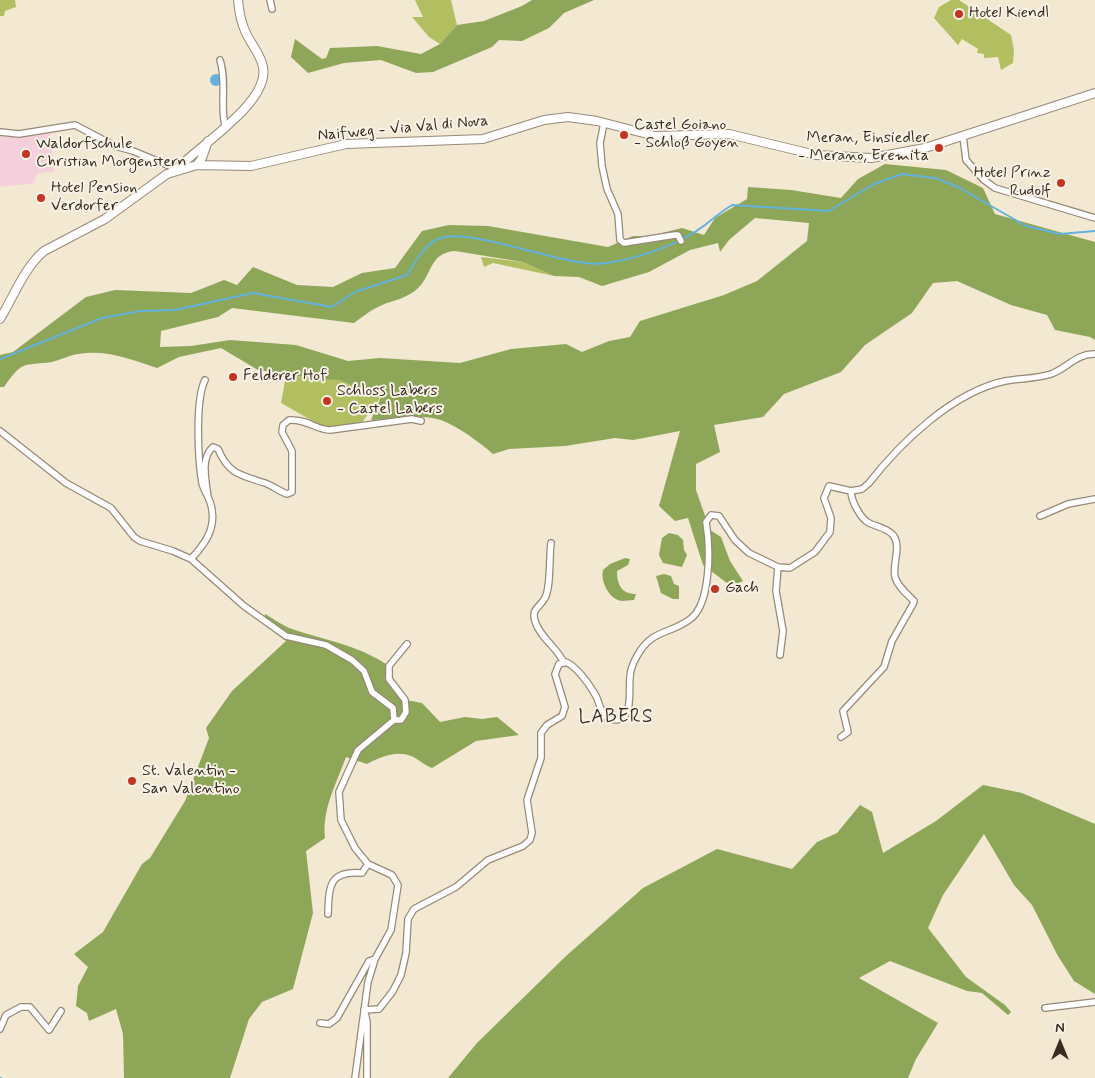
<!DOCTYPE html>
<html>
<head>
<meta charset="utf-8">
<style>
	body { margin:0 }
	#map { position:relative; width:1095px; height:1078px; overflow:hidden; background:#f3e8d2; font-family:Mynerve,sans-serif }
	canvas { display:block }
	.north { position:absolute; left:1035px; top:1018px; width:50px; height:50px; -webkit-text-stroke:4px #f7f3e8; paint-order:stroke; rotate:0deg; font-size:14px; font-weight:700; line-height:20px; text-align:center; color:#3b2a1e }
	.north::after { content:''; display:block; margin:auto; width:18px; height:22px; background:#3b2a1e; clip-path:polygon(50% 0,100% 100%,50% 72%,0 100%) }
</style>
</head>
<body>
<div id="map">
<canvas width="1095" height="1078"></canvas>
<div class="north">N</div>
</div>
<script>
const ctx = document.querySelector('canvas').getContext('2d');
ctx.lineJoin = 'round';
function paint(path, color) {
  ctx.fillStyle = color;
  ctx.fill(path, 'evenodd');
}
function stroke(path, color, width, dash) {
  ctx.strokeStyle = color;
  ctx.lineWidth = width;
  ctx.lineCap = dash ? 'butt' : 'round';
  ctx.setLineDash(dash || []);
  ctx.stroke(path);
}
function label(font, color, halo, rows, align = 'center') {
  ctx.font = font + ' Mynerve,sans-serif';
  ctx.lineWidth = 4;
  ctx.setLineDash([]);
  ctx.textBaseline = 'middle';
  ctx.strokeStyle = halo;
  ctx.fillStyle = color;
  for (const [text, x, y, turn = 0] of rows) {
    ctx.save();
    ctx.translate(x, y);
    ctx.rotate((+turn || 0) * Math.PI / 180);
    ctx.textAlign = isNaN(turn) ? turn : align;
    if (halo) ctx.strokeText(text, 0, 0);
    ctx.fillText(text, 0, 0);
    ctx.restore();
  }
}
paint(new Path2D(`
	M50,131L54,172L37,173L34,183L0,187V134Z`), '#f5cfdc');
paint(new Path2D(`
	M0,0H15L16,7L5,11L4,16H0Z
	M415,0H451L457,25L440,44L429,37L412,17H423Z
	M951,0H959L1011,35L1014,50L1013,63L1001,70L998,57L984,58V54L977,53L978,49L962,39L958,45L934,18L939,7Z
	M481,257L523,262L554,276L493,263L484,267Z
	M286,375L339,380L381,397L357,429L340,427L325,428L281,403Z`), '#b2bf61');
paint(new Path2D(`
	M532,0H594L564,13L549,28L522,41L499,40L492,47L433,72L416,73L381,60L344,63L308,73L291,57L295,39L322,59L326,58L330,48L377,46L421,54L440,44L457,25L484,21L522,6Z
	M885,164L946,170L983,188L995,214L1095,242V340L1090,337L1055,330L1047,315L1011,305L957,281L933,283L912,313L865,345L841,372L784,394L763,417L714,425L720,452L696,464V490L710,530L721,537L730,561L743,581L731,586L703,565L688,518L675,521L659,506L680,431L633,440L615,438L565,446L509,449L493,454C478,441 459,427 441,420C419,413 393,419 371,420L381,397L339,380L318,379L258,370L221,348L179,357L157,368C130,359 106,349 78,354C69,355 61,360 52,362C22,366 23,360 4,387H0V355L13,352L86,297L115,290L191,293L224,280L237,285L253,267L297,285L333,287L362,273L395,268L422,231L449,225L488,226L608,247L633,236H650L682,228L704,235L715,218L747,199L748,187L791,190L841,198L858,179ZM755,218L809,223L807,241L757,281L724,295L640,321L630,337L609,341L582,352L566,344L511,349L460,363L380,358L348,361L296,345L230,340L191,346L160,347L161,331L218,317L232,308L354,323C361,318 368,312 376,308C390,300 402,301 416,290C433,276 428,253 455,251L523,262L554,276L579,277L602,286L649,272L690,250L718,243L720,252L729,240Z
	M669,533L678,535L683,540L684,550L687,555L682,567L663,563L659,555L662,538Z
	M625,558L630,559L628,565L617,571C617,585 622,594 636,594L634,600C630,600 626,601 622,601C609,600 600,580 603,570L610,564Z
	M664,574L671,576L674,584L679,586V599H673L661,593L656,576Z
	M265,614C274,619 283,626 292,629C325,640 357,645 386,664L387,683L401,699L422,703L440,722L465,717L482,719L497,717L519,735L476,741L432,768C424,765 417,758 411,756C396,750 380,757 367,764L346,757C336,785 322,808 325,838L306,851L313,913L293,989L262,1002L249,1019L230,1078H124L123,1034L116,1009L89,1021L87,1013L76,1006L78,986L88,967L74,954L103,932L142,864L150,858L185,801L209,738L206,728L232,691L286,641L263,624Z
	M983,785L1022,793L1095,824V994L1074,981L1058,956L1032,905L1014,885L984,834L943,895L928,928L966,977L1005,1005L1011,1012L1008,1015L982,993L967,991L890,961L859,978L938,1023L916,1059L908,1078H448L477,1043L566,956L643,888L717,849L792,869L817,842L837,833L860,805L872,812L883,853L936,821Z`), '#8da657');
paint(new Path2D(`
	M210 80a6 6 0 1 1 12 0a6 6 0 1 1-12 0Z`), '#62b2dd');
stroke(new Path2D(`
	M0,359L102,318L140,311L175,310L253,293L332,307L355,292L407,275C414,264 423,247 436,240C467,223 566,270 607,263C639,258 679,245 705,225C714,218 722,211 732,205L829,211L874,184L902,174L935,178L958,187L1026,226L1060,234L1095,231
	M0,1078H1`), '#62b2dd', 2);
const street = new Path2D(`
	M270,0L272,9
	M220,60C227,82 220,104 225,126
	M604,123L600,143L602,166L607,189L618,214L620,240L624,243L675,235H678L681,241
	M0,132L19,134L75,125L115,146L133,151L177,169
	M963,136L966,160L984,180L995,188L1095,218
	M0,431L66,483L111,508L134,537L140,541L173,551L191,559L244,606L286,636L326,645L352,660L364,671L372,692L393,708L394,720L358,750L339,792L341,820L355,848L368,864L392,875L398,885L391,930L375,959L368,982L355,1078
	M851,491L862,489L869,483C901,442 953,392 1005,381C1020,378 1036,379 1051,374C1066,369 1077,353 1095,354
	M208,497C206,481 200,458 213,447L218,449C229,475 241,475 265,483C273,486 279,491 287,494L292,492V451L282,432L283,425L289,420C308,419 316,430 330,430L412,419L421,421
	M1040,516L1068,504L1095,499
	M551,543C549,557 551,587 545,598C540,607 531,609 535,621C540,638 557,647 564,663
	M191,559C205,544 217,528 211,505C209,497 204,491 202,483C198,460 195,400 205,380
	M778,567L776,591L783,631L780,655
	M394,720H401L406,712L405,700L389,679V666L407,644
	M328,914C329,886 329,870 362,873L368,864
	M1045,1008L1095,1002
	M364,1010L379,1009L393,991L401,975L406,953L408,919L414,909L456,887L488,860L523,846L530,840L532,833L527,800L541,758V733L547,725L562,716L565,707L555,674L559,664L566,662C578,668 589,684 596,696C600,704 600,712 607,718C636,728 628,692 630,678C630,670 633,663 637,656C652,629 668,635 689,620C712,605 710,545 706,522L711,515L719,516L735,540L749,553L778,567L790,568L815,552L830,532L831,518L824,498L829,486L851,491C851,501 861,519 869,523C877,527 887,528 893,535C902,547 892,563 895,577C898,587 907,594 914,601L913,604L892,641L884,667L843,711L848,732L841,737
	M365,1012L367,1022V1078
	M320,1023L329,1024L337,1018L369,961L375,959
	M0,1029L6,1015L21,1007H30L49,1030L61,1011`);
const secondary = new Path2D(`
	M197,165L202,158L208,141
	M177,169C200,145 270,102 263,67C261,55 251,44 246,33C241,23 239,11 238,0
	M0,319C14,296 24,268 44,251L105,219L167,174L197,165L251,166L346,144L483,139L544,120L568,117L597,121L655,136L729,134L816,155L871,158L925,148L1095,93`);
stroke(street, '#978978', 8);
stroke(secondary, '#978978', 10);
stroke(street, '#fff', 5.5);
stroke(secondary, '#fff', 8);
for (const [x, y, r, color] of [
	[959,14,5,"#c8321e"],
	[624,135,5,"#c8321e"],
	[939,148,5,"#c8321e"],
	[26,154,5,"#c8321e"],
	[1061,183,5,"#c8321e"],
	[41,198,5,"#c8321e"],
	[233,377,5,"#c8321e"],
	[327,401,5,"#c8321e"],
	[715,589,5,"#c8321e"],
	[132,781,5,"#c8321e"]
]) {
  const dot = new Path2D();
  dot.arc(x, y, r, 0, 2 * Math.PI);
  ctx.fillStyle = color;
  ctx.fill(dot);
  stroke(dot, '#f7f3e8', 2);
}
label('16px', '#3b2a1e', '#f7f3e8', [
	["Hotel Kiendl",969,14],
	["Castel Goiano",634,126],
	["- Schloß Goyen",634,144],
	["Meran, Einsiedler",929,139,"right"],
	["- Merano, Eremita",929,157,"right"],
	["Waldorfschule",36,145],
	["Christian Morgenstern",36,163],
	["Hotel Prinz",1051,174,"right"],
	["Rudolf",1051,192,"right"],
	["Hotel Pension",51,189],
	["Verdorfer",51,207],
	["Felderer Hof",243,377],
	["Schloss Labers",337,392],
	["- Castel Labers",337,410],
	["Gach",725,589],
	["St. Valentin -",142,772],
	["San Valentino",142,790]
], 'left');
label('16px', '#3b2a1e', '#f7f3e8', [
	["Naifweg - Via Val di Nova",403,129,-5]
]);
ctx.letterSpacing = '1px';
label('19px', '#3b2a1e', '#f7f3e8', [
	["LABERS",616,718]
]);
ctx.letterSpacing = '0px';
</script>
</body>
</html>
